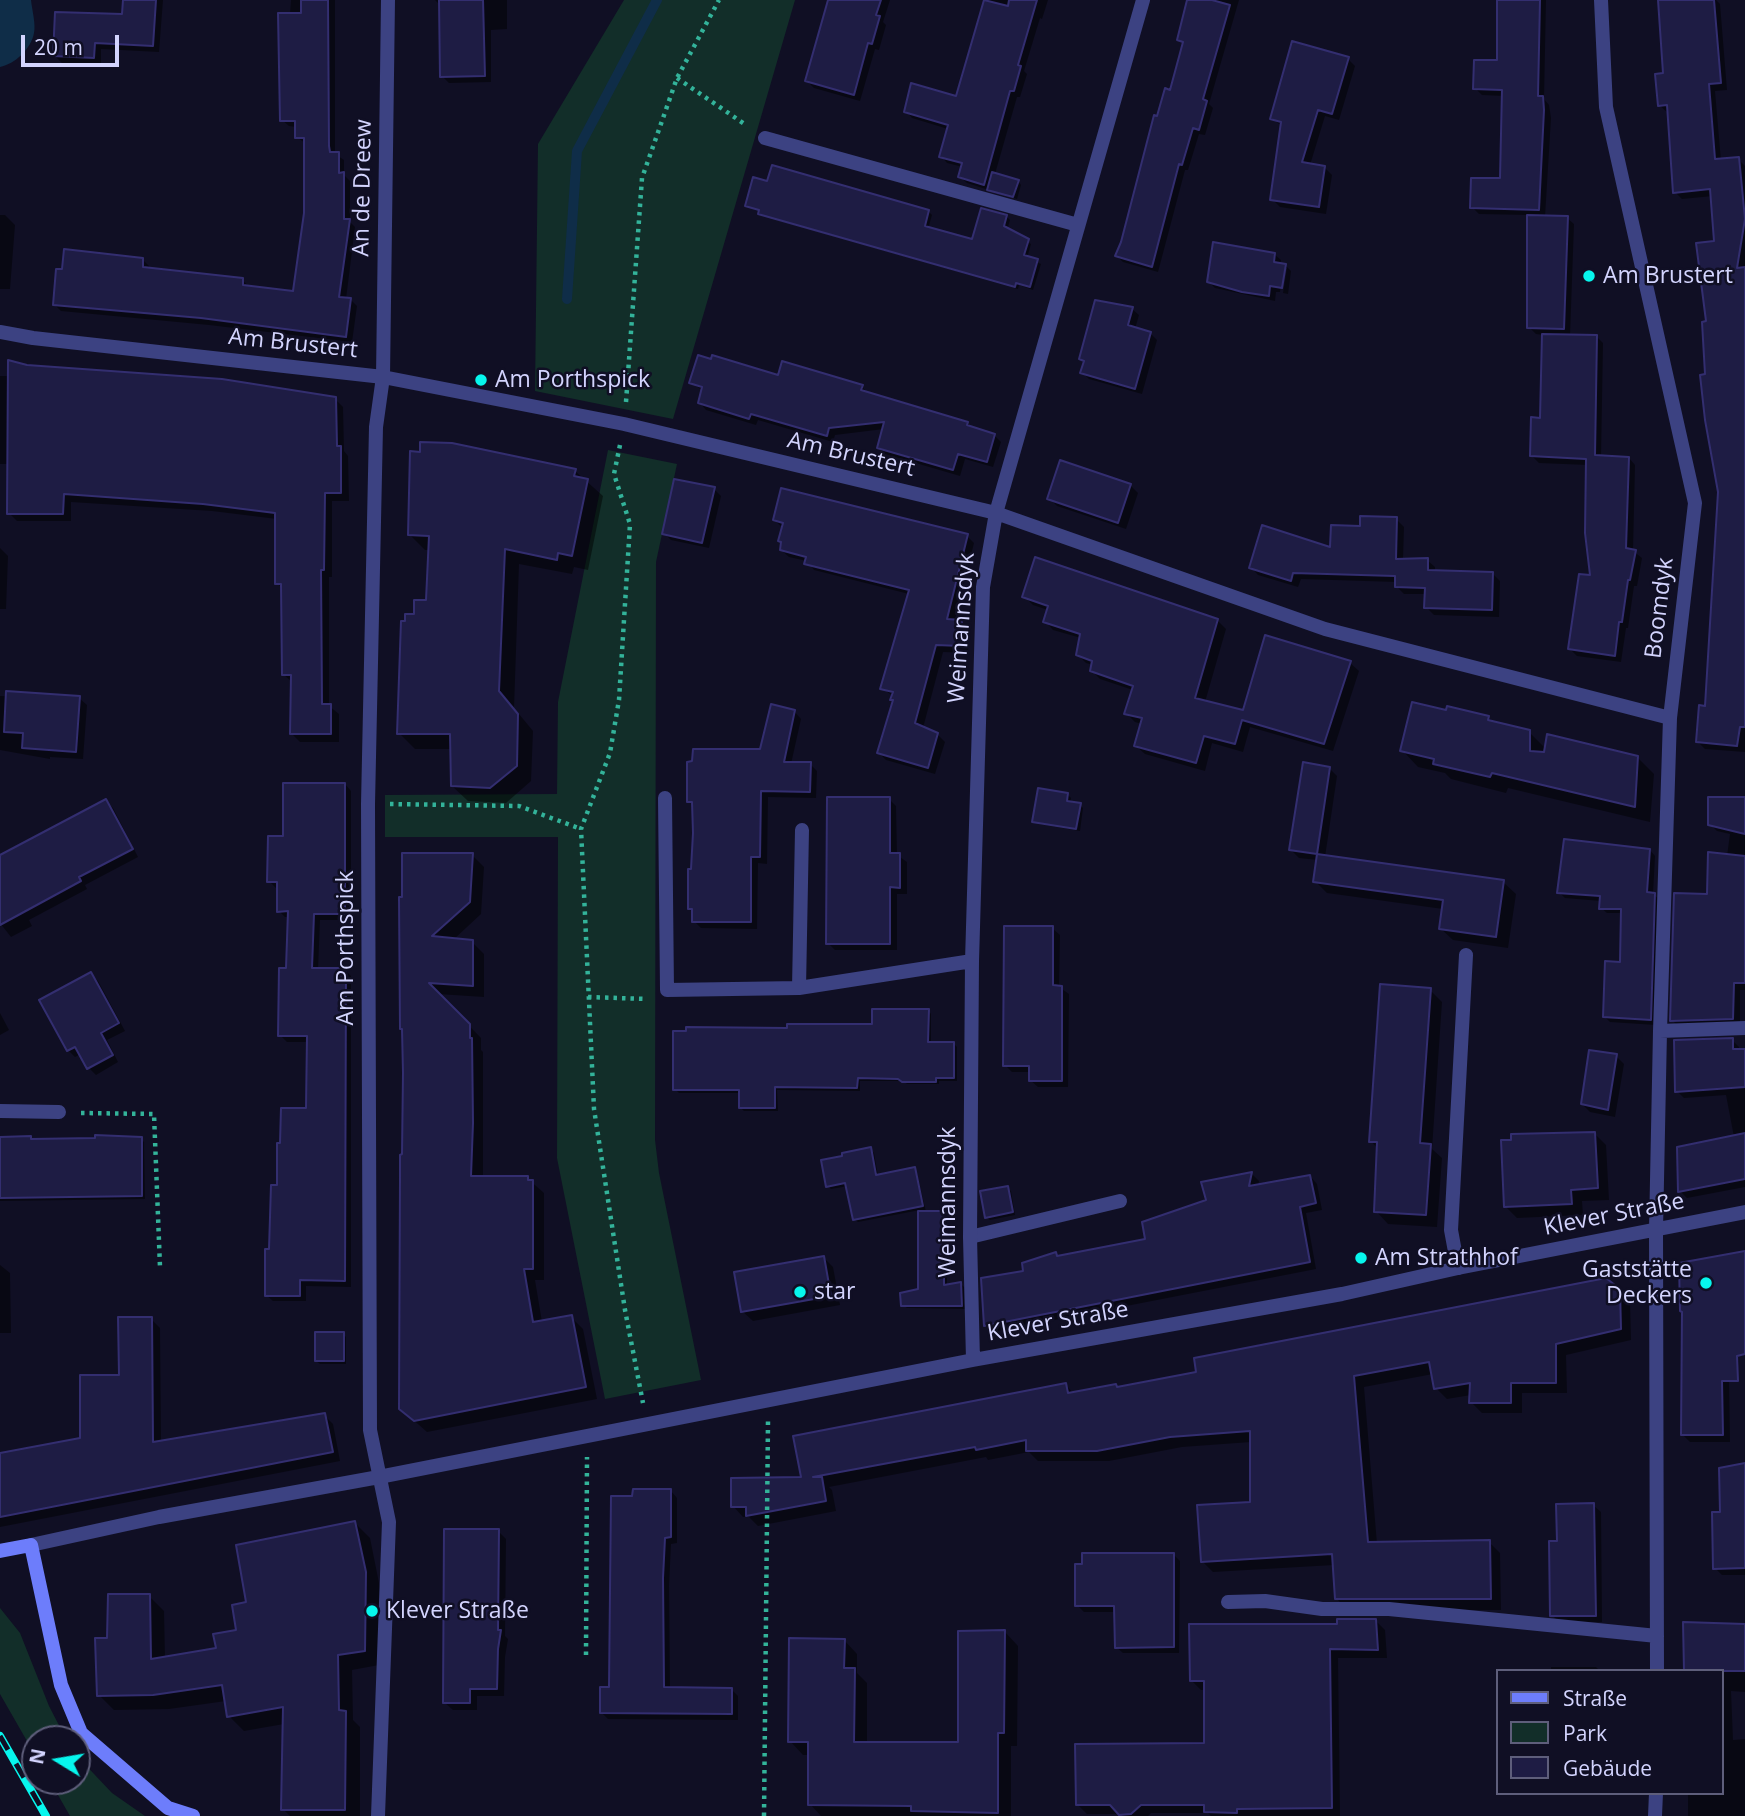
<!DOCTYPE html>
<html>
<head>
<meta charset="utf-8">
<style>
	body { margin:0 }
	#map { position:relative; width:1745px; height:1816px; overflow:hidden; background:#100f24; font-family:"Open Sans",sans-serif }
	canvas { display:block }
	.legend { position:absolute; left:1496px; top:1669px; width:228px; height:126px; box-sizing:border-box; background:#100f24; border:2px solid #5e5e7b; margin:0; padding:9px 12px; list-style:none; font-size:21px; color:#d3d4fe }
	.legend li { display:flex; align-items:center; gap:14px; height:35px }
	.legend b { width:35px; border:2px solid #5e5e7b }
	.north { position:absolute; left:21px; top:1725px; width:70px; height:70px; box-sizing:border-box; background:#100f24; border:2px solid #5e5e7b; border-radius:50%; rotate:281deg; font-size:19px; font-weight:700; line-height:28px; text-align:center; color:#d3d4fe }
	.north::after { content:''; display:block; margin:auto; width:24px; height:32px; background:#07f6ed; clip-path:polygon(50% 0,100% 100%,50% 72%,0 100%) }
	.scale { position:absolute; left:21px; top:35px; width:98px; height:32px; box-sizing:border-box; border:4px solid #d3d4fe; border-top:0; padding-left:9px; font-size:21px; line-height:24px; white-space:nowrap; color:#d3d4fe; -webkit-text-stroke:5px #100f24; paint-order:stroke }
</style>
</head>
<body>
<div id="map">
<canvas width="1745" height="1816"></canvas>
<ul class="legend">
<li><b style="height:9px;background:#6d7dfb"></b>Straße</li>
<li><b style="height:19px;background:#122e29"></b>Park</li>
<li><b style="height:19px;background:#1e1c44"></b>Gebäude</li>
</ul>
<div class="north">N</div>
<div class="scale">20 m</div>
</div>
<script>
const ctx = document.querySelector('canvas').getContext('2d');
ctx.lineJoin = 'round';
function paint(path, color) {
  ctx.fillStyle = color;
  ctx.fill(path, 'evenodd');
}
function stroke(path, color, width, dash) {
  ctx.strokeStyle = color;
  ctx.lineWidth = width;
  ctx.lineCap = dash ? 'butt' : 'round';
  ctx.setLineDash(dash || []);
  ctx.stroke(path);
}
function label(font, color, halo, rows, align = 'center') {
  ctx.font = font + ' "Open Sans",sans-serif';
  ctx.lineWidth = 5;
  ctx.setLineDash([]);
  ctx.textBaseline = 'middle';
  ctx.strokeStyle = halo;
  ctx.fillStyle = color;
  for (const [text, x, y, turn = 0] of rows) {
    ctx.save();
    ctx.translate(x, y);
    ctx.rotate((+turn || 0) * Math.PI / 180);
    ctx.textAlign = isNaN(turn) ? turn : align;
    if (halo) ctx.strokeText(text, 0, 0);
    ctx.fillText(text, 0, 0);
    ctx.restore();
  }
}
paint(new Path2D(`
	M624,0H795L673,419L535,391L538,144Z
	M608,450L677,464L656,562L655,1140L659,1173L701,1380L605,1399L557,1158L558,837H385V795L557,794L558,702Z
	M0,1608L20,1633L49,1706L66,1739H35V1755L0,1694Z
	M77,1756L112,1793L145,1816H70L50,1781H77Z`), '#122e29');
paint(new Path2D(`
	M0,0H31C32,10 36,24 34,33C31,49 15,64 0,67Z`), '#0f2d48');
paint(new Path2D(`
	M125,0H163L159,52L101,49V64L62,63L55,56L124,16Z
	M291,0H335V154L344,160V175L350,181V222L355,227L346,299L351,300L357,306L352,342L209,325L61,311L55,305L142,259L149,266V270L242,280L250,287L295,293L306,213V144L297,137V127L289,126L282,120Z
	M435,0H507V29L491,30V82L449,83L442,76L441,6Z
	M830,0H890L883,22L886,25L879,50L875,49L860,101L814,88L807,81Z
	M985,0H1048L1042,19L1040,18L1024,71L1027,74L1020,97H1017L995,174L1018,181L1021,185L1017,199L967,183L960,177L963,167L947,163L941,156L948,129L912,118L906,111L957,99Z
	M1189,0H1239L1209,104L1213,108L1205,135L1199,134L1188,170H1185L1158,272L1123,262L1117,256L1158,118L1171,92L1184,45L1178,39Z
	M1499,0H1546L1544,99L1549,105L1551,118L1545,217L1567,218L1574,224L1570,336L1597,337L1603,343L1601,457L1629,458L1635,465L1633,551L1642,558L1637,586H1634L1628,628H1626L1621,662L1577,656L1570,649L1592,577L1588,465L1539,463L1532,456L1542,419L1544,335L1536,334L1529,327V215L1479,214L1472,207L1502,180L1504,96L1482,95L1475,88L1499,62Z
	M1677,0H1716L1720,4L1727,90L1715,91L1721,161L1738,159L1745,166V752L1705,749L1698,742L1707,707L1720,492L1707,376L1708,323L1716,242L1713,196L1682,199L1675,192L1669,112H1667L1659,105Z
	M1348,59L1355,66L1339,120L1325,116L1310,165L1324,167L1332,175L1326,214L1280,207L1272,199L1282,126L1271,118Z
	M747,205L928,211L932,215L928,229L973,241L983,210L1007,217L1010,220L1007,230L1031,244L1027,258L1041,264L1033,290L1019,285L1018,289L764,216L761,211Z
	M0,215H5L15,225L10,289H0Z
	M1274,254L1281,260L1280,264L1285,265L1291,271L1288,294L1283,293L1287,268H1283L1280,292H1276L1275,301L1215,288L1209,282Z
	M1132,309L1139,315L1135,329L1150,333L1157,340L1142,394L1089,379L1082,372L1085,362L1081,359Z
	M9,362L27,366L335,399L343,407L344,451L348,456L349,501H332V577H329V706L339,714V742H300L292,734V682L283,674V589L277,583V519L212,511L71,502V521H17L9,513L8,464H0V376H8Z
	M779,377L862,387L869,394L967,423L972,429L994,435L1001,442L993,467L965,459L960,476L885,454L879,447L884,429L835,435L833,442L758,420L756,425L706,410L700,403L703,391L691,382Z
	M575,471L603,496L588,570L574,567L572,574L519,564L514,708L533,731L531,781L506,803L468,801L452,786V749H415L399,733L415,616L428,602L430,550H425L409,534Z
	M1130,485L1138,493L1126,529L1057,506L1049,498Z
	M714,489L721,496L709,548L671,540L664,533Z
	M1396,519L1404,527L1403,560H1427L1435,567V572L1493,574L1500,581L1499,617L1434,615L1426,607L1427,594H1404L1396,586L1397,582L1301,579L1298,587L1258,575L1251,567L1332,549L1361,528Z
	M774,520L967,536L974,543L955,621H961L969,628L968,653L943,652L923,728L937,734L945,742L935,774L886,760L879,753L894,701L893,696L882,688L909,594L814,570L807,561L789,557L781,550L783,528Z
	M0,548L8,556L6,609H0Z
	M1024,596L1217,620L1226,629L1205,702L1245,712L1350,663L1359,671L1333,751L1250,727L1243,752L1212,743L1205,771L1145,754L1136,746L1142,724L1135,722L1126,713L1133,690L1100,679L1092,671L1093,665L1086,663L1078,655L1081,638L1053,630L1045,621L1048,610L1033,605Z
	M0,696L79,698L87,705L83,759L50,757V759L0,750Z
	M794,711L801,719L791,764H810L817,771L816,798L768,797L767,864L758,863L757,929L701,928L694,921V913L689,909L693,871L694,807L689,801L761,751Z
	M1448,712L1488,717L1494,723L1529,732L1546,749L1637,757L1654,774L1650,822L1508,788L1506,793L1451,779L1445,773L1418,767L1402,750Z
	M1329,768L1337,776L1325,857L1503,882L1516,894L1508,948L1453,940L1440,928L1443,909L1327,893L1315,881L1318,860L1299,858L1291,850Z
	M345,784L351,791V920H320L318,970H345L351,976V1287L306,1286V1301H273L266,1295L279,1187L308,1110L309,1042H287L280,1035L288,970L290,917H285L279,911V888H276L269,881L285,838Z
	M1067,794L1071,798L1070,803L1080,805L1083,808L1080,831L1038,824L1034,821Z
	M889,799L896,806L897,855L907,862V894H897V950H835L828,943Z
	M1745,799V990H1740V1025L1679,1027L1672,1020L1709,896L1727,856L1730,834L1717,831L1710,824Z
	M106,801L113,808L138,857L85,885L87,889L29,920L32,926L11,937L0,923V856Z
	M1650,850L1655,856L1653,894L1660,900L1656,1025L1610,1022L1604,1016L1622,964L1623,913H1607L1601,908V901L1565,898L1559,892Z
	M472,855L484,867L481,914L453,940L472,942L484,954V997L438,994L481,1038V1050L483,1052V1178H527L544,1193V1280H535L542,1322L571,1317L583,1329L597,1399L427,1432L401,1409L404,1073L401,899Z
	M1052,928L1060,935L1059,987L1069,994L1068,1087H1038L1030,1080V1072H1012L1005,1065Z
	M91,974L98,981L125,1031L107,1040L118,1062L96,1075L89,1068L81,1054L75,1057L68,1050Z
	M1430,990L1442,1002L1432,1149L1442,1158L1437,1227L1388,1224L1376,1211L1378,1149L1371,1141Z
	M928,1010L931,1014V1043H953L957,1047V1081H939V1084H907L903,1081H860V1091L777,1090L778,1111H744L741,1108L740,1093H679L675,1089L789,1030L874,1026Z
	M0,1013L9,1030L0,1035Z
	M1732,1040L1739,1047V1051H1745V1187L1687,1198L1680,1191L1734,1137L1726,1095L1684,1098L1677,1091Z
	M1616,1056L1624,1064L1615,1117L1590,1112L1582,1104Z
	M1594,1133L1606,1145L1609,1200L1582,1201L1583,1215L1517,1218L1505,1206Z
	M31,1138L33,1140L141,1139L144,1142L145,1199L0,1201V1139Z
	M870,1149L874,1153L878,1176L914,1169L917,1173L926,1212L944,1213L947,1216V1286L961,1284L964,1287L965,1309L907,1308L903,1305L919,1291L920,1210L858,1222L854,1219L848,1186L831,1189L828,1186Z
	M1252,1174L1259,1181L1258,1186L1310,1176L1317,1184L1322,1210L1306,1213L1316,1269L993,1332L985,1325L1025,1272L1055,1254L1059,1257L1147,1240L1208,1201L1203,1184Z
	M1007,1188L1011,1191L1015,1215L990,1220L986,1217Z
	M823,1257L833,1267L840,1305L753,1321L742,1311Z
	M0,1265L10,1273L11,1333H0Z
	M1619,1290L1630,1302L1631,1340L1566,1355L1567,1393H1522V1413H1482L1471,1402V1395L1447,1399L1436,1388L1433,1374L1364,1387L1377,1544L1489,1542L1500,1553L1501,1610H1348L1337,1599L1334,1565L1213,1572L1202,1561L1252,1504L1251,1442L1182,1447L1109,1461H1038L1029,1452L988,1460L986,1457L829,1487L832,1490L836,1511L758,1526L749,1517H743L733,1506L1066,1385L1074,1394L1118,1389Z
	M151,1319L160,1328L161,1443L324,1415L333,1424L340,1461L0,1527V1455L82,1439L121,1377Z
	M343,1334L346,1337V1364H320L316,1361Z
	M1729,1379L1730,1442H1690L1683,1435L1682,1389Z
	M1745,1465V1575H1722L1715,1568L1722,1513Z
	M671,1491L677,1498V1543L671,1544L669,1586L670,1689H731L738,1696V1720L608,1719L601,1712L611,1689L634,1498Z
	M1593,1505L1601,1512L1602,1622H1559L1552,1615Z
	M355,1523L370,1538L380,1588L379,1665L352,1670L353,1720L360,1727V1816H290L283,1809L284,1724L244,1731L229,1716L226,1701L169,1709L114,1710L99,1695L109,1639L149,1596L164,1611L165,1659L218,1649L238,1631L248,1604Z
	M498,1531L506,1539L505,1636L508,1639L505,1657L504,1696H477V1710H453L445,1703Z
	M1173,1554L1180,1561L1179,1653H1123L1116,1647V1612H1084L1077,1605Z
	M1375,1620L1385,1630L1387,1658H1338L1340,1816H1211L1208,1813H1151L1148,1816H1123L1120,1814H1087L1077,1804L1206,1745L1205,1690H1201L1191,1680L1339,1626Z
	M1745,1626V1692L1731,1691L1733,1740L1745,1739V1816H1688V1793H1722V1671Z
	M1005,1632L1018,1646L1017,1746H1011V1816H821L810,1804V1755H803L790,1741L844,1640L857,1654V1673L867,1683V1744H960Z
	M1551,1667H1596L1600,1671H1551Z`), '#0007');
stroke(new Path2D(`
	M567,299L577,151L657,0`), '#0f2d48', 10);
const building = new Path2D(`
	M123,0H156L153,46L95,43L94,58L53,56L55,12L122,14Z
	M301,0H328L329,146L330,152H339V173L344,172V219H350L339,297L351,298L346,337L201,318L53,305L56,269H62L64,249L143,258V267L243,278V285L293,291L304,213V138H295V121H280L278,13H301Z
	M439,0H483L485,76L440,77Z
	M828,0H881L876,15L880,16L872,44L868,43L854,95L805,81Z
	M984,0L1008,6L1009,0H1037L1018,65L1021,66L1014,91H1010L984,185L958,177L962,163L939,157L948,125L904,112L911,83L956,96Z
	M1187,0H1212L1230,5L1203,99L1207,101L1199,130L1193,128L1182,165L1179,164L1152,267L1115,256L1121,242L1154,115L1157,116L1165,88L1170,90L1183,42L1177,40Z
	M1497,0H1540L1538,96H1543L1544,110L1539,210L1470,208L1471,178H1500L1502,90L1473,89L1474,60H1497Z
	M1658,0H1714L1721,83L1709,84L1715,159L1739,157L1745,219L1737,268L1745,267V727H1740L1737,746L1696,742L1699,705L1705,706L1718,492L1705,420L1700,375L1705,374L1702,322L1706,321L1696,243L1714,241L1710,189L1673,193L1667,105L1658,106L1655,74L1663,73Z
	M1292,41L1349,57L1332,114L1318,110L1302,162L1325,166L1319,207L1270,200L1281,122L1270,119Z
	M772,165L929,210L925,226L972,239L981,208L1007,215L1004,226L1029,239L1024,255L1038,259L1030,287L1016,283L1015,287L758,214L759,210L745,206L753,177L767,181Z
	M992,172L1019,180L1013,197L987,190Z
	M1527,215L1568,216L1564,329L1527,328Z
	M1213,242L1275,253L1274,262L1286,264L1282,288L1270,286L1269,296L1242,292L1207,282Z
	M1095,300L1133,307L1128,325L1151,332L1135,389L1080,373L1084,361L1079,359Z
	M1542,334L1597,335L1595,455L1629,457L1626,548L1636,550L1630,580H1628L1622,622H1619L1615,656L1568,649L1579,574L1590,575L1585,533L1586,459L1530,456L1531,417L1540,418Z
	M698,355L711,359L712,355L778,375L782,361L863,385L861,390L968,422L967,425L995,434L987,462L958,454L953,470L877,448L884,422L829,428L827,436L751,414L749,419L698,403L702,387L689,383Z
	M8,360L27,365L222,379L336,397L337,446H341V493H325L324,570H321L322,704H331V734H290L291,675H282L281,584H275V513L203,504L64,494L63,514H7Z
	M420,442L452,443L576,469L574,476L588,479L572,556L558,553L557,560L505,549L499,691L518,714L517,766L490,788L451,786L450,734H397L401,621H405V614H414V600H426L429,536L408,535L410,451L420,452Z
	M1060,460L1131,484L1118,523L1047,499Z
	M674,479L715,487L702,543L662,534Z
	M781,488L968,534L947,619L962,620L961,646L936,645L915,723L938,733L928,768L877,753L893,700H890L893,692L880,689L909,590L804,564L806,557L780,550L781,542L778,541L783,523L773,520Z
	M1360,516L1397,517L1396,559L1428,558V570L1493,572L1492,610L1424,608L1425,588L1395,587V576L1293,573L1291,581L1249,568L1262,525L1330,547L1331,525L1360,526Z
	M1035,557L1218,619L1195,698L1243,710L1265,635L1351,661L1324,744L1242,720L1235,744L1204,736L1196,763L1134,746L1142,718L1124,714L1133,686L1090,671L1092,661L1076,655L1080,634L1043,622L1048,606L1022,597Z
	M6,691L80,696L76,752L22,748L23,733L4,732Z
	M1412,702L1446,710L1447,706L1489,716L1488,720L1530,730V751L1544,752L1547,734L1638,756L1635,807L1492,773L1490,777L1433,764L1434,759L1400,751Z
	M771,704L795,710L784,762H811L810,792L761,791L760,857H751V922H692V909H688V869H691L693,833L692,802H687V762L692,761L693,749H760Z
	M1303,762L1330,767L1317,854L1289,850Z
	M283,783H345V914H314L312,968H346L345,1281L300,1280V1296H265V1249H269L271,1185H277V1143H280L281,1108H306L307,1036H278L279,968H286L288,911L277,912V882H267L268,836H283Z
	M1038,788L1068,793L1067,801L1081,803L1076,829L1032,822Z
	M827,797H890V853H900V888L890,887V944H826Z
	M1708,797H1745V834L1708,825Z
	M106,799L133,849L79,877L81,881L0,925V855Z
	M1564,839L1650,849L1647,892L1655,893L1651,1020L1603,1017L1605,961L1620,962L1621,909H1599L1600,896L1557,893Z
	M1708,852L1745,856V983H1734L1733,1019L1670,1021L1674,893L1707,894Z
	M402,853H473L470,902L432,936L473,940V986L429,983L470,1024V1038H472L473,1123L471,1176H528V1180H533V1269H524L533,1322L572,1315L586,1387L414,1421L399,1409L400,1176V1155L402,1154L403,1073L402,1029H400L399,897H402Z
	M1317,854L1504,880L1496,937L1439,929L1443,900L1313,882Z
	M1004,926H1053V985L1062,986V1081H1029V1066H1003Z
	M91,972L119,1023L101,1033L113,1055L87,1069L75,1047L67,1051L39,1000Z
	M1380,984L1431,988L1420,1143L1431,1144L1426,1215L1374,1212L1377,1142H1369Z
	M872,1009H929L928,1042H954V1078H936V1082H902L898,1079L858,1078L857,1088L775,1087V1108H739V1090H673V1031H686V1027L787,1028V1024H872Z
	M1733,1038V1049H1745V1087L1675,1092L1674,1040Z
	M1589,1050L1617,1054L1608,1110L1581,1104Z
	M1595,1132L1598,1188L1571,1190L1572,1204L1504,1207L1501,1140H1511V1134Z
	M1745,1133V1179L1678,1192L1677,1147Z
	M95,1135L142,1137V1196L0,1198V1137L31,1136V1139L95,1138Z
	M871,1147L876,1175L915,1167L923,1206L853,1220L845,1183L826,1187L821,1160L842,1156V1153Z
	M1252,1172L1249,1186L1310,1175L1316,1203L1300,1207L1310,1262L984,1326L981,1278L1023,1271L1022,1263L1056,1252L1057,1256L1145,1239L1142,1222L1206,1200L1201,1182Z
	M1008,1186L1013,1212L985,1218L980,1191Z
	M918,1211H944V1285L961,1282L962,1306H901L900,1293L918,1289Z
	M1745,1251V1354L1737,1356L1738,1381H1722L1723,1435H1681L1682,1312L1680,1311L1679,1263Z
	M824,1256L831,1296L741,1312L734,1272Z
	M1606,1278L1620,1289L1621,1329L1556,1344V1383H1511V1403H1469L1470,1383L1434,1389L1429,1362L1354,1376L1368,1542L1490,1540L1491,1599H1335L1332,1554L1201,1562L1197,1505L1250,1502V1431L1170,1437L1097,1451H1026V1440L976,1450L975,1447L813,1477H822L826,1501L746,1516V1507H731V1478L801,1477L793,1436L1066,1383L1068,1393L1116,1384L1117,1387L1196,1372L1194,1358Z
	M118,1317H152L153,1442L325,1413L333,1452L0,1517V1453L80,1438V1375H119Z
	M315,1332H344V1361H315Z
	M1745,1463V1568L1713,1569L1712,1512H1720L1719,1468Z
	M633,1489H671V1537L665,1538L663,1578L664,1687L732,1688V1714L600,1713V1687H609L611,1496H632Z
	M1594,1503L1596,1616H1550L1549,1541H1557L1556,1504Z
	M355,1521L366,1572L365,1651L338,1655L339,1710L346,1711L345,1810H281L283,1707L227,1717L222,1685L153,1695L97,1696L95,1638H107L108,1594H150L151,1659L216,1648L213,1634L236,1630L232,1605L246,1602L236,1545Z
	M444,1529H499L498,1630H501L498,1649L497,1689H470V1703H443Z
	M1082,1553H1174V1647L1115,1648L1114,1606H1075V1564H1082Z
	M1337,1619H1376L1378,1650L1330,1649L1332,1808L1237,1809V1813L1204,1812V1805H1141L1131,1814L1119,1815L1110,1805H1076L1075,1744L1204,1743V1681H1190L1189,1624H1337Z
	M1683,1622L1745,1624V1671H1684Z
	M1005,1630L1004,1733H998V1813L911,1811V1806L808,1805V1742H788L789,1638L845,1639L844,1668H855L854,1742H958V1631Z`);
paint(building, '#1e1c44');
stroke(building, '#332e70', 2);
stroke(new Path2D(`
	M677,78L746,125
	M626,402L642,178L677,78L719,0
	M620,445L614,474L630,524L619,700L610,753L581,829L594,1109L625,1310L643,1403
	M390,804L519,806L581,829
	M588,997L647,999
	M81,1113L154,1114L160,1267
	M586,1655L587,1457
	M764,1816L768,1421`), '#33b39a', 4.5, [3.5, 5]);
stroke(new Path2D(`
	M970,1237L1120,1201
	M1458,1268L1451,1230L1466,955`), '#3c4282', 14);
stroke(new Path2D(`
	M1601,0L1606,107L1695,503L1670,718L1660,1031L1656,1230L1657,1671
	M765,138L1078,225
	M0,332L33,338L383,377L624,424L996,513L1325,629L1670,718
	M665,798L667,990L799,988L972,961
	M799,988L802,830
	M1660,1031L1745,1028
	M0,1111L59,1112
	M973,1360L970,1237L972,961L983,587L996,513L1143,0
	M31,1545L159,1517L379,1477L973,1360L1342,1294L1458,1268L1745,1212
	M1228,1602L1265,1601L1322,1609H1389L1657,1636
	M378,1816L389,1522L370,1430L368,804L376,427L383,377L388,0
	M1655,1816L1656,1793`), '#3c4282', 14);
stroke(new Path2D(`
	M0,1551L31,1545L61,1685L81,1733L168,1808L193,1816`), '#6d7dfb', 14);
const rail = new Path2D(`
	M0,1736L46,1816`);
stroke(rail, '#07f6ed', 8);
stroke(rail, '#100f24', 5, [16]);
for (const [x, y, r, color] of [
	[1589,276,7,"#07f6ed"],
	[481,380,7,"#07f6ed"],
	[1361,1258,7,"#07f6ed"],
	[1706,1283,7,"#07f6ed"],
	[800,1292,7,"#07f6ed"],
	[372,1611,7,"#07f6ed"]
]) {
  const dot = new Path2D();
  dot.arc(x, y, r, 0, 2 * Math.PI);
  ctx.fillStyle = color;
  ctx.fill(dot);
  stroke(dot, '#100f24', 2.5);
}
label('23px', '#d3d4fe', '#100f24', [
	["An de Dreew",363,188,-89],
	["Am Brustert",293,344,6],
	["Am Brustert",851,455,13],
	["Boomdyk",1660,608,-83],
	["Weimannsdyk",962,628,-86],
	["Am Porthspick",346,948,-90],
	["Weimannsdyk",948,1202,-90],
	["Klever Straße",1614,1215,-11],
	["Klever Straße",1058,1322,-10]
]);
label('23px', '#d3d4fe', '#100f24', [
	["Am Brustert",1603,276],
	["Am Porthspick",495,380],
	["Am Strathhof",1375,1258],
	["Gaststätte",1692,1270,"right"],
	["Deckers",1692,1296,"right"],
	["star",814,1292],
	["Klever Straße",386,1611]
], 'left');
</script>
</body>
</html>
